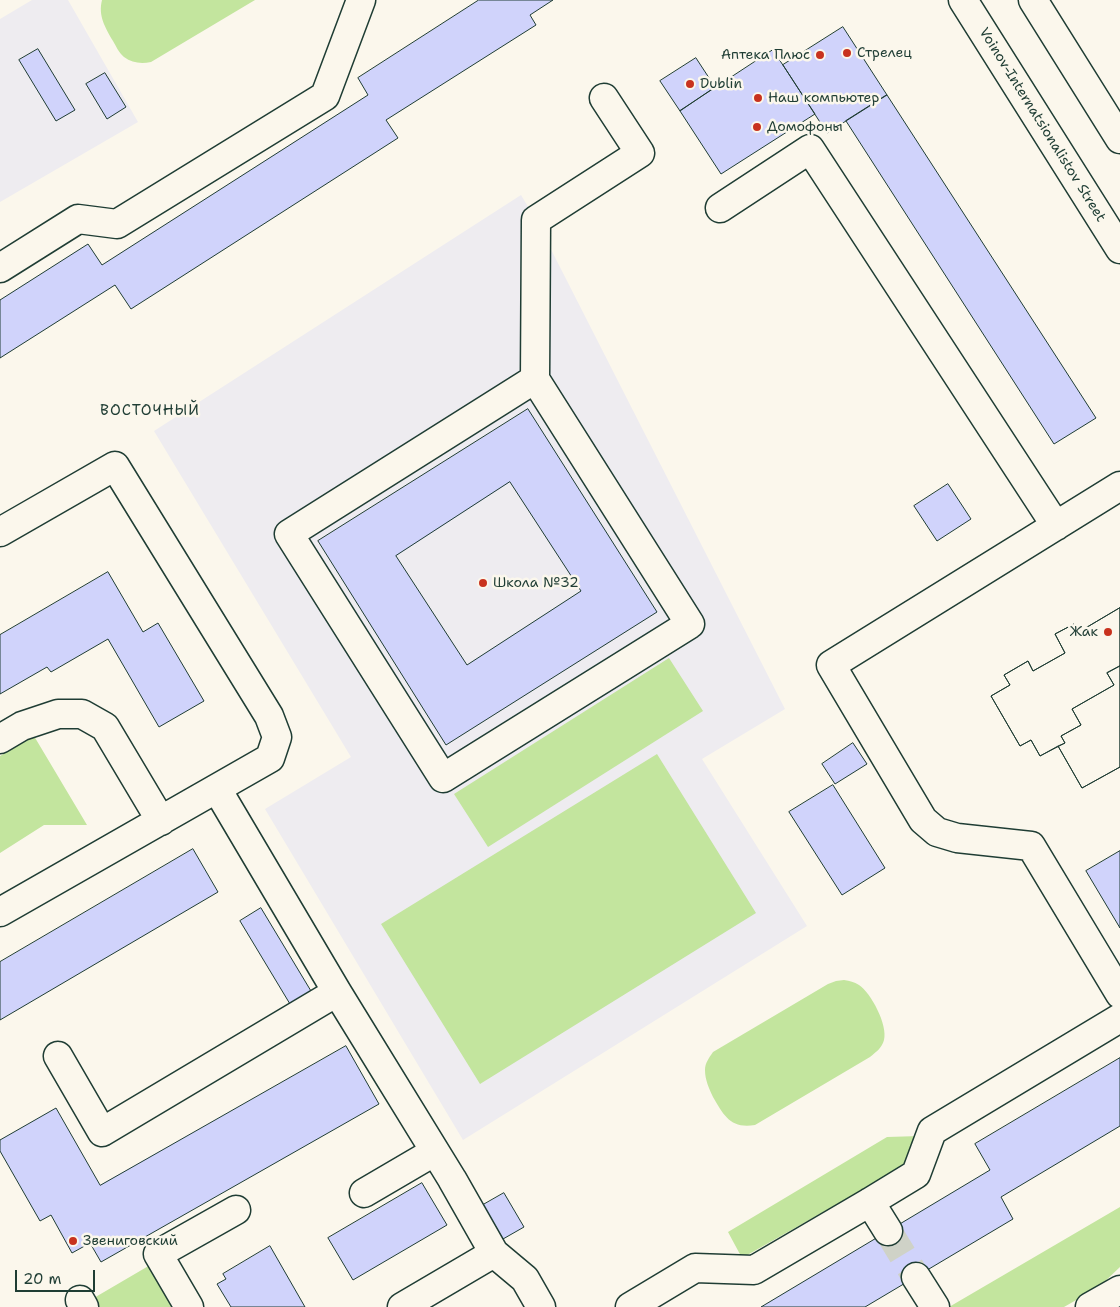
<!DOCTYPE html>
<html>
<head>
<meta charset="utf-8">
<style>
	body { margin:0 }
	#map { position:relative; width:1120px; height:1307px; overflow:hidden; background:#fbf7ec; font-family:"Shantell Sans",sans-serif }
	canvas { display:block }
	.scale { position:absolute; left:15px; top:1270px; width:80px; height:22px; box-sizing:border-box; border:2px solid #1f3d34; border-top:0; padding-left:6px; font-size:15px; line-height:18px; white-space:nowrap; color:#1f3d34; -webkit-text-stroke:4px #fbf7ec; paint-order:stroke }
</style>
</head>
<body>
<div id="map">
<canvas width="1120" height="1307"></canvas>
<div class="scale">20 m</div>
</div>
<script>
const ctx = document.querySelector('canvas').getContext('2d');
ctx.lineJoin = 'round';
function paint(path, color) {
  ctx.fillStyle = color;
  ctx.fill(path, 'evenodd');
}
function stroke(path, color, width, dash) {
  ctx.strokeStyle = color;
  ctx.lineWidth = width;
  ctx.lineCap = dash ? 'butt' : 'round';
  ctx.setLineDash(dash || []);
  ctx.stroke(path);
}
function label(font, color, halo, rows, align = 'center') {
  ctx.font = font + ' "Shantell Sans",sans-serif';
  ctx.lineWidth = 5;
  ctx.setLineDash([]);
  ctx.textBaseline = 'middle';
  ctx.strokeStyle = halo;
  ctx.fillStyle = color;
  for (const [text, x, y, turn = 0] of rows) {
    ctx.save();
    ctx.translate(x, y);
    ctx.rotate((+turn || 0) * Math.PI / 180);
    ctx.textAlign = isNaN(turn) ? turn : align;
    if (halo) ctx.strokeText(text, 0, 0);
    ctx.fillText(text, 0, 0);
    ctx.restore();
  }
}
paint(new Path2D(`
	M32,0H68L138,122L0,202V19Z
	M521,195L536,220L785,709L702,759L807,926L463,1140L265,809L351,757L154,431Z`), '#eeecf0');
paint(new Path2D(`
	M102,0H255L151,62C141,64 132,63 124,57C119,53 116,46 113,41C105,27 98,16 102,0Z
	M669,658L703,711L488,847L454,794Z
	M34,736L87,825H44L0,853V756Z
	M657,754L756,913L480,1084L381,924Z
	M844,980C850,981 854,982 859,985C871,993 888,1025 884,1040C882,1048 876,1052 870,1057L755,1125C731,1129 724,1116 713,1097C709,1088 705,1080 705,1070C705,1063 709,1058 713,1052L828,984L836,981Z
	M920,1136L906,1165L742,1258L728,1232L887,1137Z
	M1120,1207V1267L1099,1287L1064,1307H949Z
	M157,1261L184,1307H90L87,1302Z`), '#c3e59e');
const building = new Path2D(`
	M479,0H553L530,15L536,25L386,120L398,138L131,309L115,285L0,358V300L88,244L102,265L368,95L358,78Z
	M843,27L887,95L827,133L783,65Z
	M38,49L75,110L56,121L19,60Z
	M773,50L815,114L721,174L680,111Z
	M696,58L715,87L680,111L660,81Z
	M105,73L126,107L107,119L86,84Z
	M887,95L1096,418L1054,444L846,121Z
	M528,409L657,612L446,745L318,541ZM510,482L581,591L467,665L396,556Z
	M948,484L971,519L937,541L914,506Z
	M108,572L143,632L158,623L204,701L159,727L108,639L51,672L47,667L0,694V635Z
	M1120,608V666L1107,673L1114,685L1072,709L1081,725L1061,736L1065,743L1040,756L1031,740L1020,746L991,696L1010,685L1004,675L1028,661L1033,671L1065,653L1055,634L1074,624L1078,632Z
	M1120,608V767L1082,788L1058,746L1040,756L1031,740L1020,746L991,696L1010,685L1004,675L1028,661L1033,671L1065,653L1055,634L1074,624L1078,632Z
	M1120,666V767L1082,788L1058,746L1065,743L1061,736L1081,725L1072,709L1114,685L1107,673Z
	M853,743L867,764L835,784L822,764Z
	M833,785L885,868L842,895L789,812Z
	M193,849L218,892L0,1020V962Z
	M1120,851V928L1086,871Z
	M261,908L314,996L293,1009L240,921Z
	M346,1046L379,1104L101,1262L90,1243L72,1253L51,1215L40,1221L0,1151V1140L56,1108L100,1185Z
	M1120,1058V1126L1001,1197L1013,1219L865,1307H761L990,1170L975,1144Z
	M422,1183L447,1225L353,1280L328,1238Z
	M504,1193L524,1227L503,1239L483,1205Z
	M270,1246L305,1307H231L217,1284L226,1279L223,1274Z`);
paint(building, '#d0d3fb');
stroke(building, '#1f3d34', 1);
stroke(new Path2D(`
	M888,1231L916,1277`), '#cfd2c7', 28, [28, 14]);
const minor = new Path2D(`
	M720,208L810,149L1056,526
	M0,268L78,219L117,224L325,96L361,0
	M535,379L690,624L443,778L289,534L535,379L536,220L640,153L604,98
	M1120,486L831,665L923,820L937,832L957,838L1031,846L1120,994
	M0,532L115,466L269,716L277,737L270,758L0,912
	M0,739L22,726L58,714H82L105,727L161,821
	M217,789L337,992L452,1179L494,1253L402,1307
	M58,1056L102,1132L337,992
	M364,1193L434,1152
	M870,1202L888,1231
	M494,1253L525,1279L541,1307
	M916,1277L935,1307
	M80,1300L84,1307
	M189,1307L158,1254L236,1210
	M630,1307L695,1268L754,1270L870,1202L916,1174L932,1131L1120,1018`);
const major = new Path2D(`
	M963,0L1120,249
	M1033,0L1120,139
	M1090,1307L1120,1290`);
stroke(minor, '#1f3d34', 31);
stroke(major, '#1f3d34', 31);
stroke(minor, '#fbf7ec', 28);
stroke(major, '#fbf7ec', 28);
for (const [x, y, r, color] of [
	[847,53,5,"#c8321e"],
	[820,55,5,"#c8321e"],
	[690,84,5,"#c8321e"],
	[758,98,5,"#c8321e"],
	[757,127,5,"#c8321e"],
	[483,583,5,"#c8321e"],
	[1108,632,5,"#c8321e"],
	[73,1241,5,"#c8321e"]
]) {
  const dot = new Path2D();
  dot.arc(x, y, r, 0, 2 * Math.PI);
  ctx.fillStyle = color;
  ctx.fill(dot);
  stroke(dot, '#fbf7ec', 2);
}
label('14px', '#1f3d34', '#fbf7ec', [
	["Стрелец",857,53],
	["Аптека Плюс",810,55,"right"],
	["Dublin",700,84],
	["Наш компьютер",768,98],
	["Домофоны",767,127],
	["Школа №32",493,583],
	["Жак",1098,632,"right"],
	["Звениговский",83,1241]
], 'left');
label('14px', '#1f3d34', '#fbf7ec', [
	["Voinov-Internatsionalistov Street",1042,125,58]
]);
ctx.letterSpacing = '1px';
label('15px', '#1f3d34', '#fbf7ec', [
	["ВОСТОЧНЫЙ",150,411]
]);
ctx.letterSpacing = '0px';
</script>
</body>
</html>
